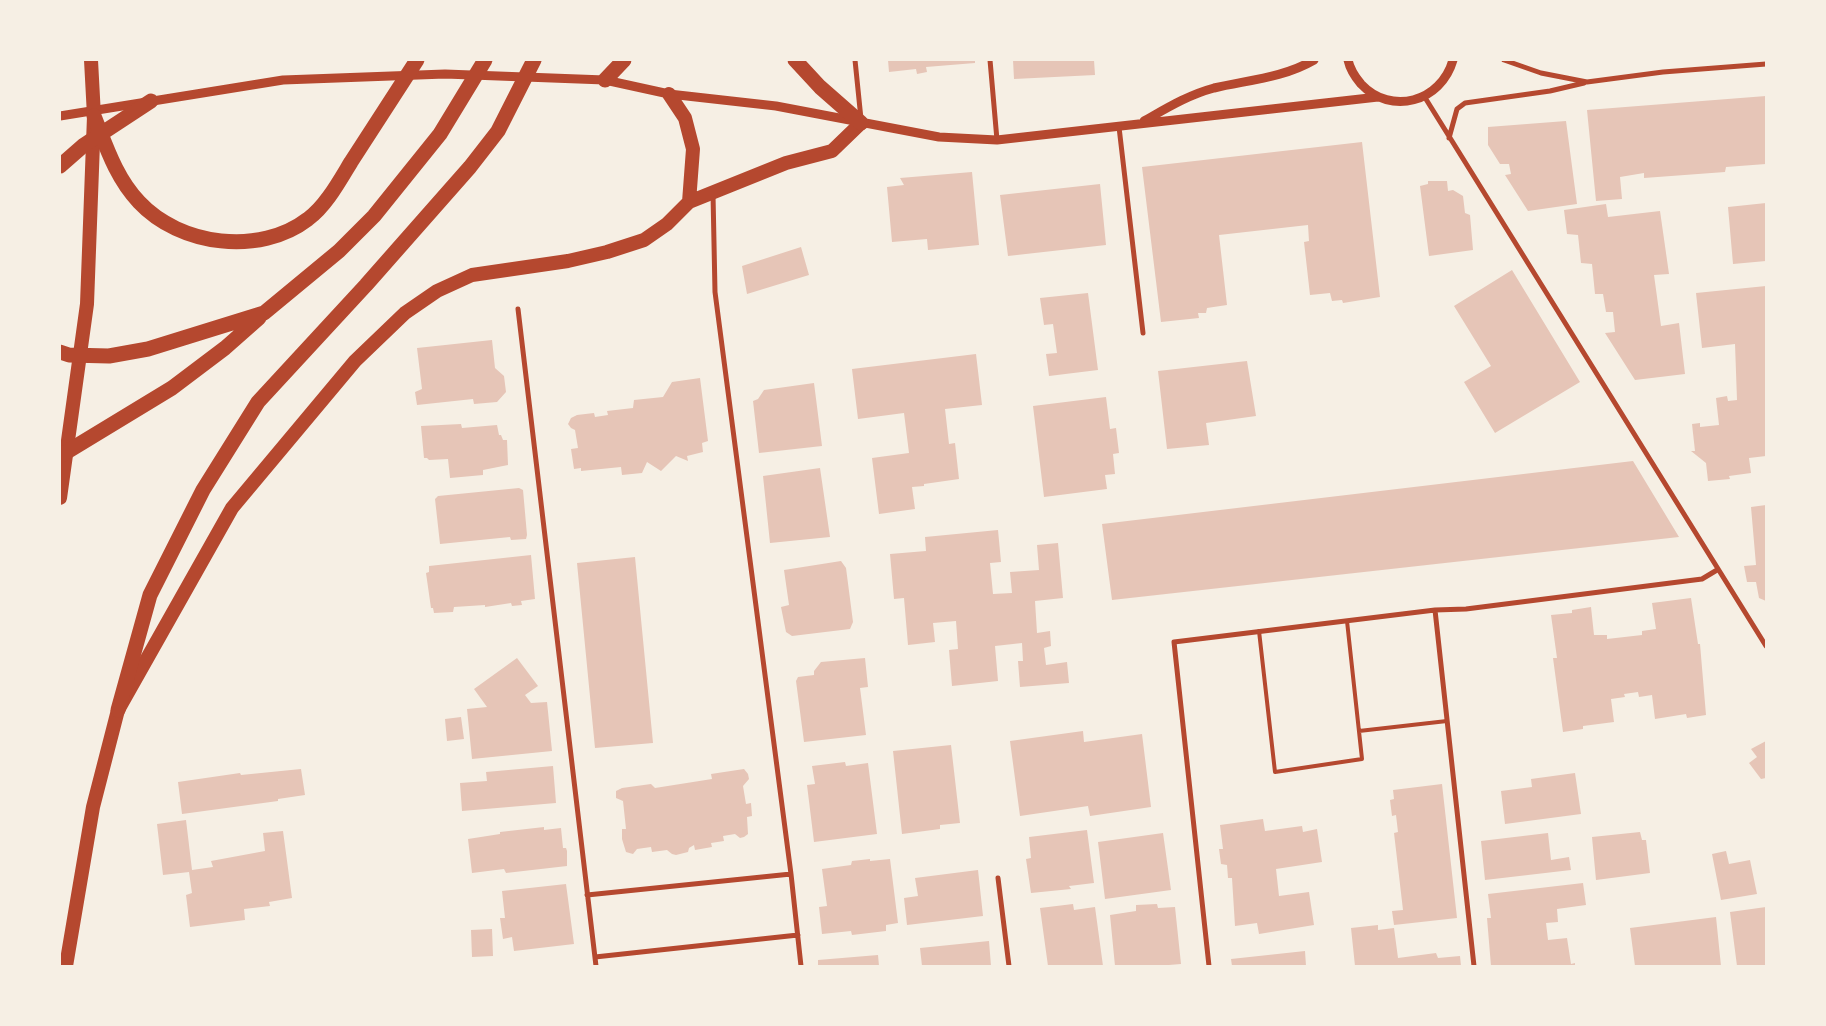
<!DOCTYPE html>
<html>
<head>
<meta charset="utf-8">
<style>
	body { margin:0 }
	#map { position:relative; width:1826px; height:1026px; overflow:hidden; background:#f6efe4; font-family:"PT Sans Narrow",sans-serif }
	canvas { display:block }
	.frame { position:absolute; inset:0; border:61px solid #f6efe4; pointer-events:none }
</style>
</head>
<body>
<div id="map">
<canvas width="1826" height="1026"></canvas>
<div class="frame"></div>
</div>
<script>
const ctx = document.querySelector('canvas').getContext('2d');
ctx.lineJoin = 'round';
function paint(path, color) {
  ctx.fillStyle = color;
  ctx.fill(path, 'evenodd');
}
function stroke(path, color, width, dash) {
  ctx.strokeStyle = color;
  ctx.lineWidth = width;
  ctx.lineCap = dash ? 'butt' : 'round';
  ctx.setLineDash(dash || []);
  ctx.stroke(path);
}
paint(new Path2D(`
	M888,60H975V63L926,67L927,72L917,74L916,69L889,72Z
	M1013,60H1094L1095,75L1014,79Z
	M1766,96V164L1726,167L1725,172L1644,178V173L1620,177L1622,199L1596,201L1587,110Z
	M1566,121L1577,204L1528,211L1505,175L1511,174L1509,164H1500L1488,145V127Z
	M1362,142L1380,297L1343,303L1342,300L1332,301L1330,293L1310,295L1304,242L1309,241L1308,225L1219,235L1227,305L1207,308L1206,313H1198L1199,318L1161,322L1142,167Z
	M972,172L979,245L928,250L927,239L892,242L887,187L904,185L900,178Z
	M1428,181H1447L1448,191L1453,190L1463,196L1465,213L1470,215L1473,250L1429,256L1420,186L1428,184Z
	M1100,184L1106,245L1008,256L1000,195Z
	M1766,203V261L1733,264L1728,207Z
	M1606,204L1608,217L1660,211L1669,274L1654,275L1661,326L1679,323L1685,374L1635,380L1605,333L1615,332L1613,312H1606L1603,294H1595L1592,264L1581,263L1578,235L1567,234L1564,210Z
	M801,247L809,275L747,294L742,266Z
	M1512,270L1580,382L1495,433L1464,382L1491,366L1454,306Z
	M1766,286V456L1749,458L1751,473L1729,476L1730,479L1708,481L1706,463L1691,451H1695L1692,424L1700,423V427L1719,425L1716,398L1727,396L1728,401L1737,400L1735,344L1702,348L1696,293Z
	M1088,293L1098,370L1049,376L1046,354L1057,353L1053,324L1044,325L1040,298Z
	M492,340L495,368L504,376L506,392L497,402L474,404L473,399L417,405L415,392L422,389L417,348Z
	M976,354L982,405L945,409L949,444L955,443L959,479L924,484V486L912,487L915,509L879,514L872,458L909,453L904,413L858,419L852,369Z
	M1247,361L1256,416L1206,423L1209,445L1167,449L1158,371Z
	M700,378L708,441L702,443L703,452L687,456L688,461L676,456L661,471L647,462L642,473L622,475L621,467L581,471V468L574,469L571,449L578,448L575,430L571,428L568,424L571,418L577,415L594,413L595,417L608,415L607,411L633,408L634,400L663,397L672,382Z
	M814,383L822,446L759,453L753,401L758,399L764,390Z
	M1106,397L1110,429L1116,428L1119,453L1113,454L1115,474L1105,475L1107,489L1044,497L1033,406Z
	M461,424L462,428L497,425L499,435H501L503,440H507L508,465L483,470V475L450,478L448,459L429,460L427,458H424L421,426Z
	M1633,461L1679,537L1112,600L1102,524Z
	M820,468L830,537L770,543L763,476Z
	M519,488L523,490L527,535L526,539L511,540L510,537L440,544L435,499L438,496Z
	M1766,505V601L1759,598L1756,582H1747L1744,566L1756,565L1751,507Z
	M998,530L1001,562L990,563L993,594L1012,593L1010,572L1039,570L1037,545L1058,543L1063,598L1035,601L1037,633L1050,631L1051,646L1044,648L1046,665L1067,662L1069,683L1020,687L1018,661H1023L1022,643L995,646L998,681L952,686L949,650L958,649L956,621L933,623L935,642L908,645L904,598L894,599L890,554L926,551L925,537Z
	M531,555L535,599L521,601L522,605L512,606L511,603L485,607V605L454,607L453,612L434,613L433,608H431L426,573L429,572V566Z
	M635,557L653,743L595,748L577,563Z
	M841,561L846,568L853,622L850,629L792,636L786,632L781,607L789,605L784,570Z
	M1691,598L1698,644H1700L1706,715L1687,718L1686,714L1655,719L1652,695L1639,697L1638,692L1624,694L1625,697L1611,699L1614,722L1583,726V729L1563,732L1553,658H1557L1551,615L1572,613V610L1591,607L1594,635H1607V639L1642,635V631L1656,629L1652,603Z
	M517,658L538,686L525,695L531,703L547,702L552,751L472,759L467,709L487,707L474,689Z
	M865,658L868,687L860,688L866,735L804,742L796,681L798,677L814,675V671L821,662Z
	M461,717L464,739L447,741L445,719Z
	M1083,731L1084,742L1142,734L1151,807L1090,816L1088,806L1020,816L1010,741Z
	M1766,741V778L1761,779L1749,763L1757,757L1751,749Z
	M951,745L960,823L940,825V829L902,834L893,751Z
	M845,762L846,766L868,763L877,834L814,842L807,785L815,784L812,766Z
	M553,766L556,803L462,811L460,783L487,781L486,772Z
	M301,769L305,795L278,799V801L182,814L178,782L240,773L241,775Z
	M744,769L748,774L749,779L743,786L746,804L751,803L752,816L747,817L748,834L744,837L740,838L735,834L723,836L724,841L711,843L712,847L695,850L694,845L689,848L688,852L676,855L672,854L667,850L652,852L651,847L637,849L633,854L626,852L622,839V829H626L623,801L616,798V791L622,788L651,784L655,788L712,779L711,774Z
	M1575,773L1581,814L1505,824L1501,791L1532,787L1531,779Z
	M1442,784L1457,918L1394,925L1392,911L1403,910L1394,833L1398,832L1396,815L1392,816L1390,800L1394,799L1393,790Z
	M1263,819L1265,831L1302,826L1303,832L1317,829L1322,862L1276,869L1279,896L1309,892L1314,925L1259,934L1257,923L1235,926L1232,878H1228L1227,865L1221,864L1219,849H1223L1220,825Z
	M186,820L192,870L213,867L211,861L265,851L263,833L283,831L292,898L269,902L270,906L244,909L245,920L190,927L186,895L192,893L189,872L163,875L157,824Z
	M544,827V830L561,828L563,848H566L567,851V866L506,873L504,869L472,873L468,839L500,834V832Z
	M1087,830L1094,883L1069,886L1071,889L1031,893L1026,859L1031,858L1029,837Z
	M1640,832L1642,840H1646L1650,873L1596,880L1592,837Z
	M1163,833L1171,890L1105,899L1098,842Z
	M1548,833L1551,860L1569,857L1571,870L1485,880L1481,841Z
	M1726,851L1729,864L1750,860L1757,894L1721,900L1712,854Z
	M870,859V861L890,859L898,923L886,925V931L852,935L851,931L822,934L819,907L827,906L822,869L851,865L852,861Z
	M978,870L983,916L907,925L904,898L918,896L915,878Z
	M1583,883L1586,905L1557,909L1558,922L1546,923L1548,940L1567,938L1571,964L1575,963V966H1491L1487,918H1491L1488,894Z
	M566,884L574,944L514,951L512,937L503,939L500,918H505L502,891Z
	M1073,904L1074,910L1095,907L1103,966H1048L1040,908Z
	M1157,904L1158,908L1175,907L1181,964L1157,966H1115L1110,915L1136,911V905Z
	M1766,907V966H1737L1730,912Z
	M1716,917L1721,966H1635L1630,928Z
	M1378,925V930L1394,928L1398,958L1436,953L1438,958L1460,956L1461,966H1355L1351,928Z
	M492,929L493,956L472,957L471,930Z
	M989,941L991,966H922L920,948Z
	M1305,951L1306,966H1232L1231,959Z
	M878,955L879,966H818V960Z`), '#e6c5b7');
stroke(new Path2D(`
	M1259,631L1275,772L1362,759L1347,621
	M1359,731L1447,721`), '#b5482f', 4);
stroke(new Path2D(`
	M855,60L861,119
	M990,60L997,140
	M1504,60L1541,73L1587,82L1663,72L1766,64
	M1424,96L1766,646
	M1119,127L1143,333
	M1449,138L1457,109L1465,103L1550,91L1584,83
	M713,194L715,292L791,874L801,966
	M518,309L596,966
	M1435,610L1474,966
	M998,878L1009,966
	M587,895L791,874
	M595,957L798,935
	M1209,966L1174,642L1435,610L1466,609L1702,579L1717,570`), '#b5482f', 5);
stroke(new Path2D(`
	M1348,60C1350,69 1355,77 1361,84C1391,116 1441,102 1453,60
	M60,116L283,80L445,74L605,80L669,94L776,106L939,137L997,140L1378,97
	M1144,121C1167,108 1188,95 1214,88C1248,80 1283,78 1314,60`), '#b5482f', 9);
stroke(new Path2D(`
	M669,94L685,118L693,149L689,202
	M60,498L87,304L94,116L91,60
	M66,966L93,807L118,710L232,508L355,361L405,313L437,291L472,275L568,261L607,252L644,240L667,224L689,202L786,163L832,151L861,123`), '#b5482f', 14);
stroke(new Path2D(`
	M795,60L820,87L861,123
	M605,80L624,60
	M94,116C106,146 116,178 139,202C180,246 260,256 308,219C326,206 340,180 351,162C373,128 395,94 417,60
	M60,166L84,145L151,101
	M60,352L69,355L109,356L148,349L264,313L339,251L374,216L440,134L485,60
	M60,456L172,388L225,348L259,318
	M118,710L150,595L203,490L258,402L366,285L470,167L498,131L534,60`), '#b5482f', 15);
</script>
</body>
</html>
